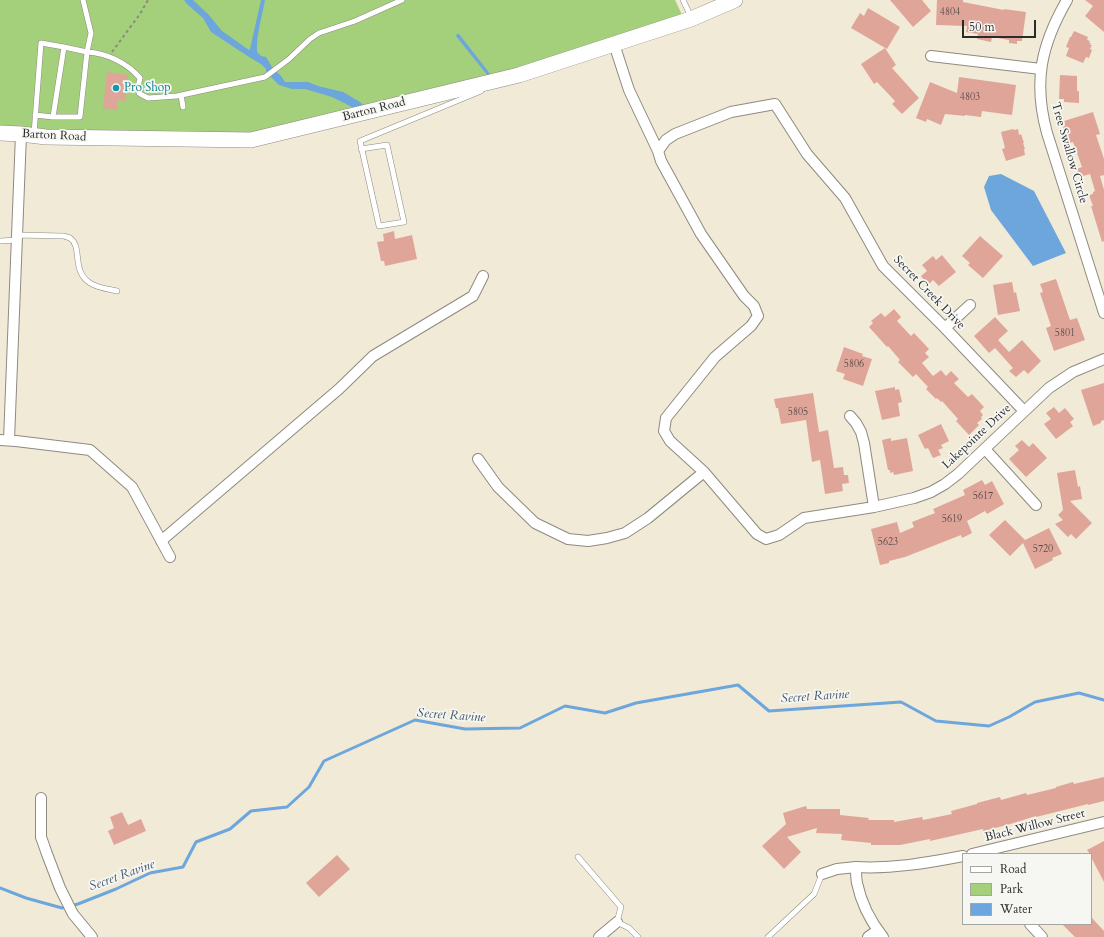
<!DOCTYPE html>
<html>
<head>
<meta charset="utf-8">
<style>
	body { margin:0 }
	#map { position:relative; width:1104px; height:937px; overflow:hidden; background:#f1ead6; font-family:Cardo,serif }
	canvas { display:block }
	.legend { position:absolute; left:962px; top:853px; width:130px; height:72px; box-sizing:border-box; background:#f6f6f2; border:1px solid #a5a5a2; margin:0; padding:5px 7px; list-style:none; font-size:12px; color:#2b2b2b }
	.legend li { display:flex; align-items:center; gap:8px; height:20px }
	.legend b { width:20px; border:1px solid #a5a5a2 }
	.scale { position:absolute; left:962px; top:20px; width:74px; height:18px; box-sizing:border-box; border:2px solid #2b2b2b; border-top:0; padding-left:5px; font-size:12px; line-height:14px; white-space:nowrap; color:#2b2b2b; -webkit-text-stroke:3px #f6f6f2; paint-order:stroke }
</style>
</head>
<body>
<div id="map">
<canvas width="1104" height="937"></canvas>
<ul class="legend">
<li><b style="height:5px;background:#fff"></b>Road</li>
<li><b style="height:11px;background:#a4cf7b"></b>Park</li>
<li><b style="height:11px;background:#6da6dd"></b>Water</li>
</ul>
<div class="scale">50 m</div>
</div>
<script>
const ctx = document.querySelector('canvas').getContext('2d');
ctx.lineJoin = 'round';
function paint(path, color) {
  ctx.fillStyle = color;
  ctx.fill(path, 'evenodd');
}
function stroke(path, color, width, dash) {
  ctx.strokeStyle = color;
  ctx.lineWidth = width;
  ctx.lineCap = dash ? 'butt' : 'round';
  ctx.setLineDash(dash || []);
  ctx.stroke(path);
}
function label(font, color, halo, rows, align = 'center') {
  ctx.font = font + ' Cardo,serif';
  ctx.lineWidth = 3.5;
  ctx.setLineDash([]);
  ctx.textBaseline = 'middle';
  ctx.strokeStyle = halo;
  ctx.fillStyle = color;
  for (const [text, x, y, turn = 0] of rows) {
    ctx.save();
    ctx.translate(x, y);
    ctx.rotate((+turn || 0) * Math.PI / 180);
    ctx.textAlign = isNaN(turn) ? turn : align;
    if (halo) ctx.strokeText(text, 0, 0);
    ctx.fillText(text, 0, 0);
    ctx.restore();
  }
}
paint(new Path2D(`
	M0,0H675L683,17L520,71L244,135L0,131Z`), '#a4cf7b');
paint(new Path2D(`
	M184,0H193L208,14L222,31L249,50L250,49L261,0H265C262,17 256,35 257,52L261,56L266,57L272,67L281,76L285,82H308L318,86L343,92L360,102L365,107L358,110L332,97L305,89H292L279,85L266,72V69L261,64L249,57L211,32L203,18L187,4Z
	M457,34H459L491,75L488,76L456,36Z
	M1001,174L1034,191L1066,253L1033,266L991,210L984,187L989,176Z`), '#6da6dd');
stroke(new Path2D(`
	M0,888L26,898L62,908L78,904L116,889L150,873L183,867L196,842L230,829L251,811L287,807L309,787L324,761L415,720L465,729L520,728L565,706L605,713L636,703L738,685L769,711L901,702L936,721L989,726L1009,717L1035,702L1079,693L1104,700`), '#6da6dd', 3);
paint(new Path2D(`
	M890,0H922L931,11L913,27Z
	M937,0H963V2L1004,10V9L1026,12L1022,41H1017V44L1009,43V40L992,37L991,42L977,39L978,34L966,32L967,26L936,25Z
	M1085,0H1104V32L1085,16L1093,6Z
	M868,8L900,27L887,49L851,28L860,13L864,16Z
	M1074,31L1088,37L1087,40L1090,41L1089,43H1091L1090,45H1092L1090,49L1092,50L1089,58L1086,57L1083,63L1066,56L1069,48L1066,47L1070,37H1071Z
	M885,48L896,65L892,68L919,98L902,114L892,104L895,101L877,82L874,84L861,64Z
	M107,72L128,75L125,101L118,100L117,110L103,108Z
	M1060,75L1077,76V91H1079V103L1064,102V99H1059Z
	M959,77L1016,85L1012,115L982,111L981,117L965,115V116L945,114L941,125L927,119L926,122L916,118L930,82L957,93Z
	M1093,112L1100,134L1096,135L1104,159V175L1100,176L1104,190V241L1102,242L1091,206H1093L1089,195L1093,194V192L1095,191L1090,174L1080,177L1077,169L1082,167L1073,142L1070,143L1068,134H1066L1063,127L1065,126L1064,121Z
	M1013,129L1014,130L1018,129L1019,135L1021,134L1024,143H1023L1025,149H1024L1025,155L1006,161L1002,149L1005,148L1001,132Z
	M394,231L395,239L412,235L417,259L385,266L384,261H381L377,242L384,241L383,234Z
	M980,236L1003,256L983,278L968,265L970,263L962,256Z
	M942,255L956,272L939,286L933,280L928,285L921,276L927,271L922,265L933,256L936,260Z
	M1056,279L1070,320L1077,318L1085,340L1054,351L1046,328L1051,326L1040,293L1043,292L1040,284Z
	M1012,282L1014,293L1016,292L1020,311L998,315L993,285Z
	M894,309L901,317L897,321L911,336L914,333L929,349L925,353L929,357L922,363L933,376L941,370L946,376L951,371L959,379L954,383L968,397L972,394L984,407L980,411L983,415L981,417L982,419L977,423L979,425L969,435L956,421L958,419L942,401L941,402L937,398L936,399L926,389L928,387L916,374L913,377L898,362L900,360L888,346L887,347L869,327L873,323L871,321L881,313L885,317Z
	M995,317L1008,331L998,340L1009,352L1022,340L1041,361L1028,374L1024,370L1016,377L1009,371L1013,368L995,348L989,353L974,336Z
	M844,347L863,354L862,356L872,359L863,386L843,379L845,374L836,371Z
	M1104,383V420L1101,421V423L1093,426L1081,390Z
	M895,387V390L899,389L902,402L898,403L900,416L882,420L875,391Z
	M813,393L819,432L828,430L834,468L843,467L844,475H848L849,483L842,484L843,491L825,494L820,460L812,462L806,420L781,424L778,408H776L774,399Z
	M1054,407L1059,413L1065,408L1074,419L1070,422L1073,426L1056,439L1044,424L1051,419L1046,413Z
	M941,424L949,441L941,445L943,448L938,450L941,455L933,458L928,448L925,449L918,435Z
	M891,438V441L907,438L913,471L894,475L893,472L890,473V470H888L882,440Z
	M1022,440L1029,447L1033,443L1047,458L1026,477L1009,459L1019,450L1015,446Z
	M1075,470L1078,487L1080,486L1082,499L1070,501L1092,523L1076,539L1071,534L1068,537L1055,524L1063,520L1058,515L1063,510L1057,473Z
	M982,480L985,485L992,481L1004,504L987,514L985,511L967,521L972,533L962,538L961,535L905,557L889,561V563L880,565L871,529L897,522L900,533L914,527L912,522L935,513L933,509L965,495L963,490Z
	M1005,520L1025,540L1049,528L1062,554L1052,558L1053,560L1035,569L1023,543L1010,556L989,535Z
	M1104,777V801L1088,805V804L1036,817V816L1007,825L983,831V829L930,841V839L900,845H871V843L841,840L842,834L816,833L817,828L787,837L801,852L784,869L762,846L786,824L783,813L806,806L807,809H840V815L869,818L868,820H894V822L922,817L923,820L952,814L951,811L977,804V803L1000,797L1001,800L1026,793L1027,795L1056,788V787L1073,782L1074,784Z
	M122,812L128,825L141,819L146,831L114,845L108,831L114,828L110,817Z
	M1104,841V882L1091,857V854H1090L1087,850Z
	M337,855L350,869L319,897L306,883Z
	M1091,917L1104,931V937H1075L1062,924H1091Z`), '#e0a599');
const lane = new Path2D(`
	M83,0L91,33L87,52C107,53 127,63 140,78L138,87L139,93L142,95L148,98L177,96L265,77L289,59L310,39L319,33L355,21L402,0
	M683,0L691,17
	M181,95L183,107
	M35,115L53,117
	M34,134L41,43L64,47L53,117H80L87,52L64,47
	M361,149L387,145L404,222L379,226L360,141L481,91
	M17,235L64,236C66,237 68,237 70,238C83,247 71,271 90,283C98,288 108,289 117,291
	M0,241L17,240
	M578,857L621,907L617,922L629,928L638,937
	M768,937L814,894L822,874`);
const street = new Path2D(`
	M1067,0C1041,45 1033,82 1047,133L1104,313
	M614,44L629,90L658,151
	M931,56L1041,69
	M945,328L970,305
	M1024,411L945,328L883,266L845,198L807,154L775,104L731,112L675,134L666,140L658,151L661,161L701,234L744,296L754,306L758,316L751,326L715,357L666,418L664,431L670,441L704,472L757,534L766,539L779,535L804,518L874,507L914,498L931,492L945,484L958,474L1049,388L1073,372L1104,359
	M850,416L856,423L861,432L864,443L874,507
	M0,440L16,441L90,450L132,487L170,557
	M9,440L21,134
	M985,449L1036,505
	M478,459L498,487L535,523L568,539L588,541L607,538L625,533L648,518L704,472
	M161,541L339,389L373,356L473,296L483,276
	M41,798V837L47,854L60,888L73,914L92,937
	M972,854L1104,822
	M822,874L837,869L856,867
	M1030,924L1042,937
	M599,937L617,922
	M868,937L878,930
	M883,937C871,922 861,902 857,883C856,878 856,872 856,867C892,869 927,863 963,856`);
const secondary = new Path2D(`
	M0,133L21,134L46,137L251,140L519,75L691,19L735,0`);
stroke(lane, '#8e8a80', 6);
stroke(street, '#8e8a80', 12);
stroke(secondary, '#8e8a80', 16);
stroke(new Path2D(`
	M112,52L140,14L148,0`), '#8e8a80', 2, [3, 3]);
stroke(lane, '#fff', 5);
stroke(street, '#fff', 10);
stroke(secondary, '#fff', 15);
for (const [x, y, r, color] of [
	[116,88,4,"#0f9aa8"]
]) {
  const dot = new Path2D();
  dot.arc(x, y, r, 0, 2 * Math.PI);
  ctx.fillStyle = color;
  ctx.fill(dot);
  stroke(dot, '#f6f6f2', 1.5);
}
label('10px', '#584a46', null, [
	["4804",950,13],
	["4803",970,98],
	["5801",1065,334],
	["5806",854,365],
	["5805",798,413],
	["5617",983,497],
	["5619",952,520],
	["5623",888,543],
	["5720",1043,550]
]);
label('12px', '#0d838f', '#f6f6f2', [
	["Pro Shop",124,88]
], 'left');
label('12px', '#2b2b2b', '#f6f6f2', [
	["Barton Road",374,110,-14],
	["Barton Road",54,136,3],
	["Tree Swallow Circle",1069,153,74],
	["Secret Creek Drive",929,293,46],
	["Lakepointe Drive",977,437,-43],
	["Black Willow Street",1035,826,-14]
]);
label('italic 13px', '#425669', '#f6f6f2', [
	["Secret Ravine",815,697,-4],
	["Secret Ravine",451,716,4],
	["Secret Ravine",122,876,-20]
]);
</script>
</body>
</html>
